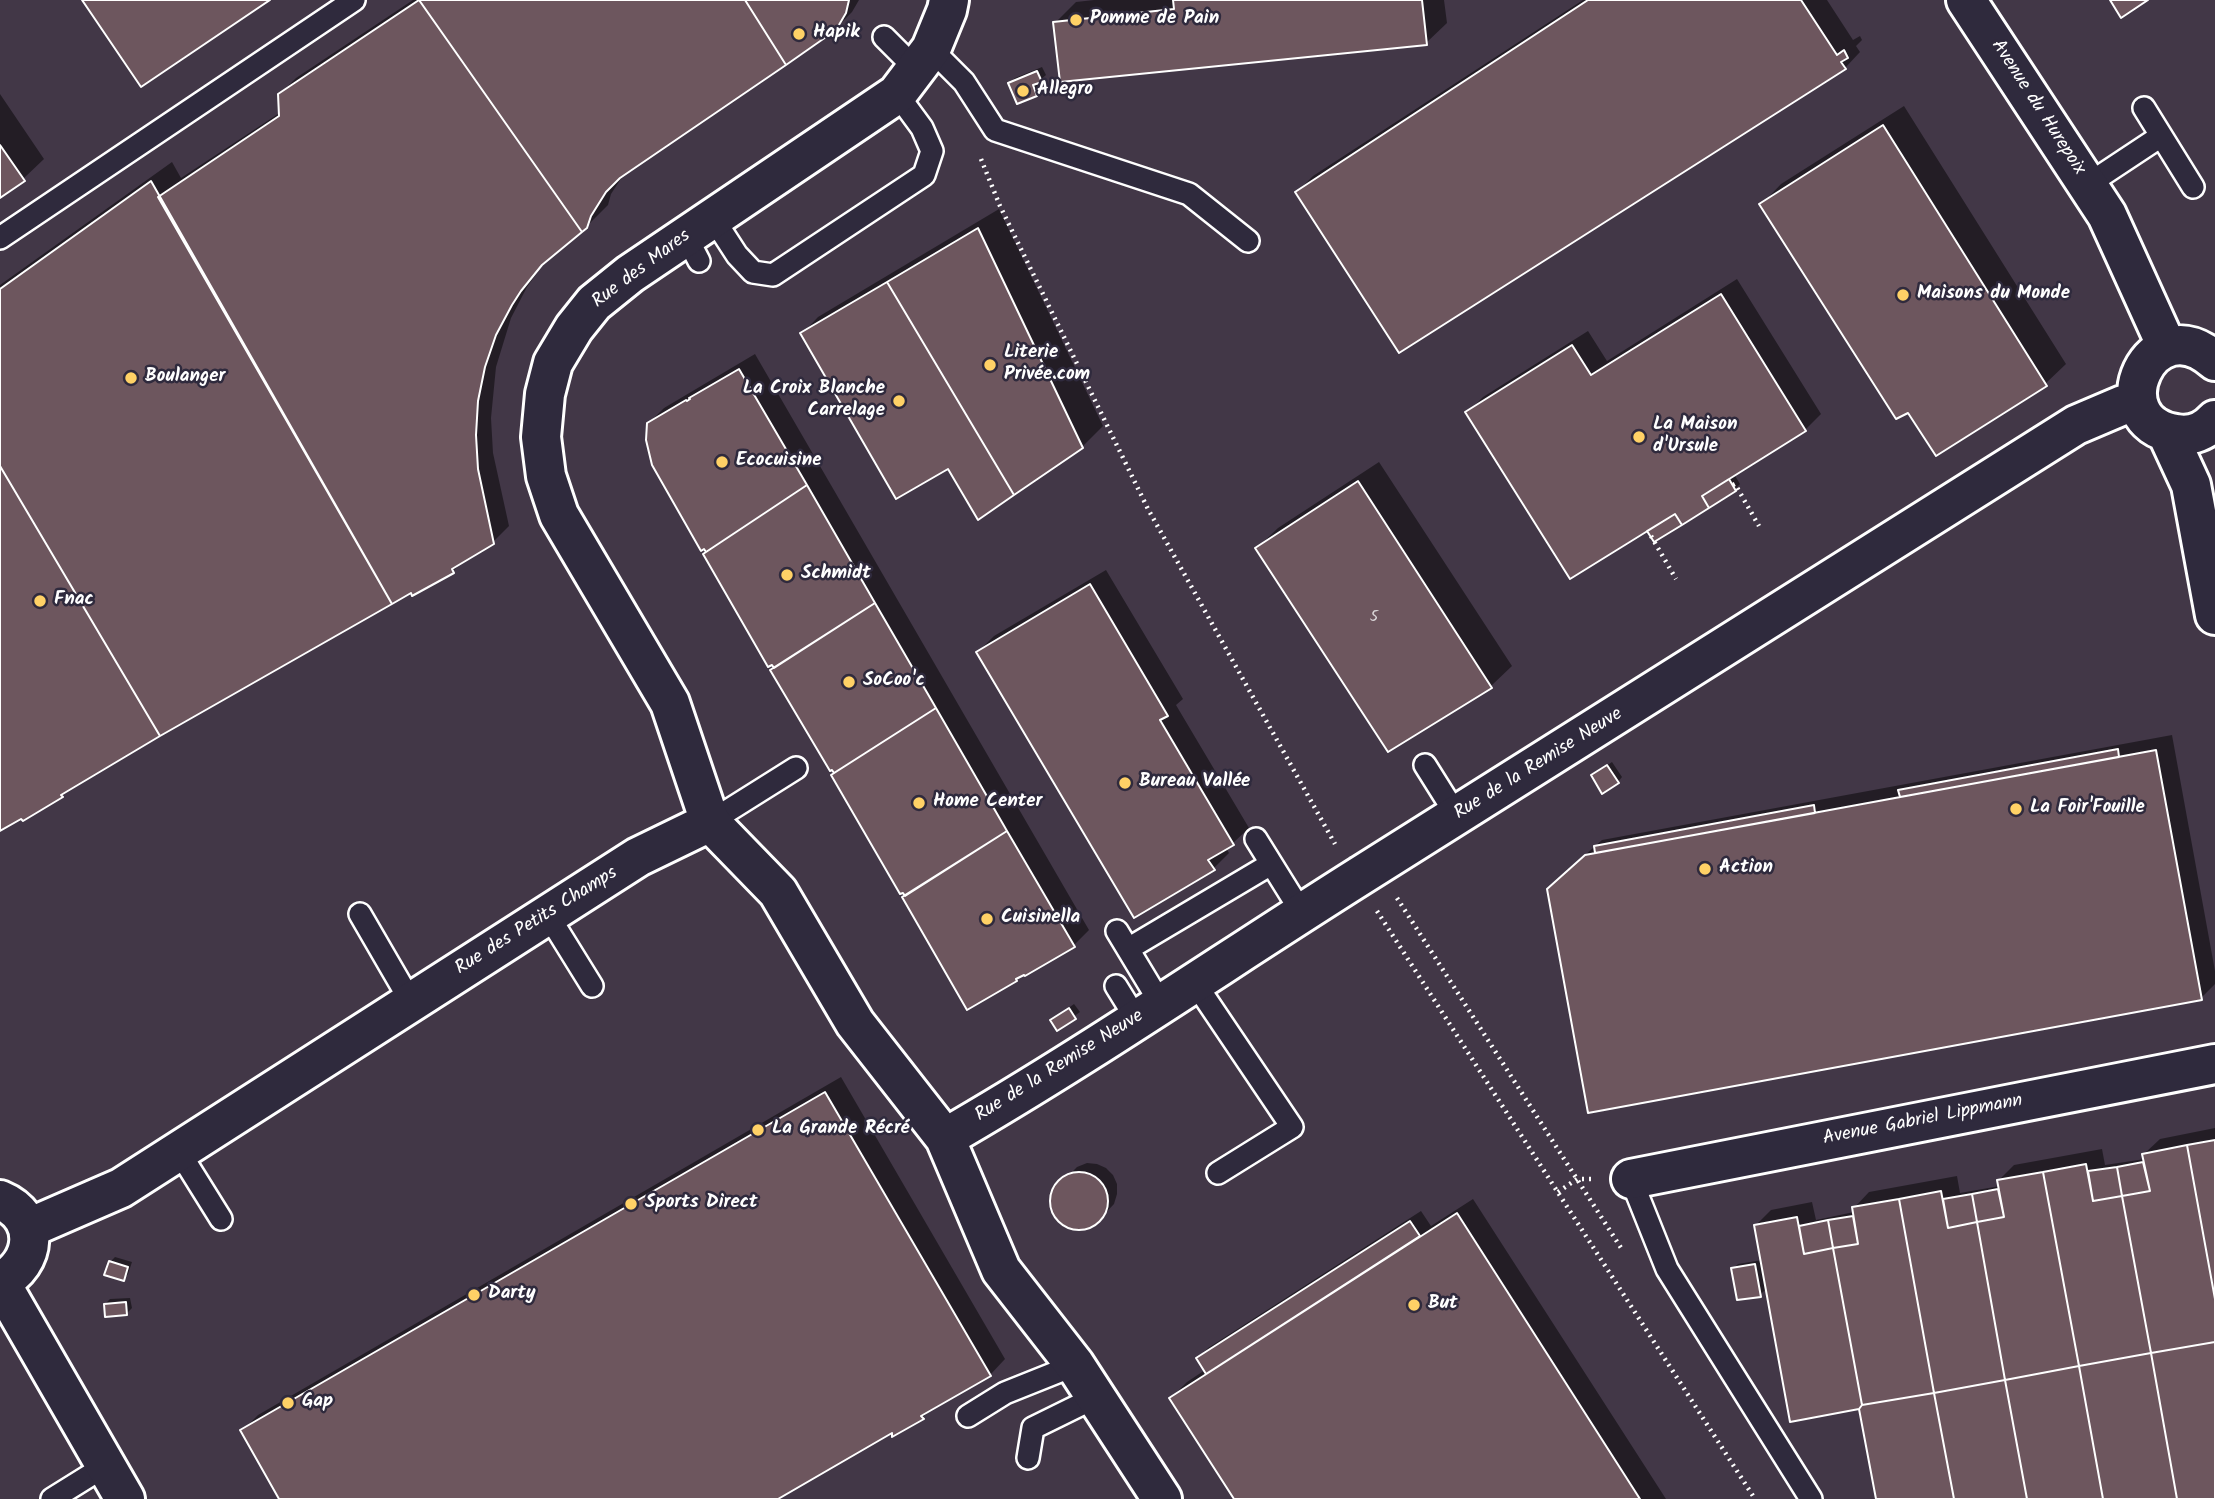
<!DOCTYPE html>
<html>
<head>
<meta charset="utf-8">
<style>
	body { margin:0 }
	canvas { display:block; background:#2f2a3d }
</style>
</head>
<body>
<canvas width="2215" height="1499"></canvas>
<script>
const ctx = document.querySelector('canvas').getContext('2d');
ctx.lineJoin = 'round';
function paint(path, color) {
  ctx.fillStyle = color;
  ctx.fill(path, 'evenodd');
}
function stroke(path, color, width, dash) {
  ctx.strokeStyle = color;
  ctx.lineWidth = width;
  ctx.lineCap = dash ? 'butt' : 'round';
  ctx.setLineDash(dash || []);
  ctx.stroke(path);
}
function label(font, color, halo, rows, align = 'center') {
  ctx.font = font + ' Kalam,sans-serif';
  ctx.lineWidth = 5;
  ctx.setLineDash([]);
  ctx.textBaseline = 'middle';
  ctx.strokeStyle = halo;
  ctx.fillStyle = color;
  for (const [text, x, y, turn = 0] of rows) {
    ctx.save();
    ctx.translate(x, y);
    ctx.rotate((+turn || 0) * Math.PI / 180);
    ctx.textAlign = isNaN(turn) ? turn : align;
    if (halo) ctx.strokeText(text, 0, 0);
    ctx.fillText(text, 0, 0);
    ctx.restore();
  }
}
paint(new Path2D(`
	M0,0H2215V1499H0Z`), '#423747');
paint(new Path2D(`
	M413,0H417L579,231L547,259L527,287L511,318L496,367L491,418L493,453L509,526L493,542L464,560L453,571L411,591L69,788L62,796L0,829V285L172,162L181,178L281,112L280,94L296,78Z
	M421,0H859L852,12L835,29L624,174L611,194L608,205L586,227Z
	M1094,0H1444L1447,23L1426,43L1055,23L1076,2Z
	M1583,0H1827L1853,40L1860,36L1862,40L1856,46L1860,52L1845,68L1297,192L1313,176Z
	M1042,67L1046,75L1038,82L1041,89L1036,94L1010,83L1015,78Z
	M0,94L44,159L23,179L0,195Z
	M1904,106L2066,364L2045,384L1761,205L1781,184Z
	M999,209L1103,426L1082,447L803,333L818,317Z
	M1737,279L1821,414L1805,430L1734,474L1740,484L1735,489L1650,531L1467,413L1483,397L1588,331L1607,361Z
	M755,354L1089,930L1074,945L1021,974L1016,979L907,895L705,546L648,424L664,408Z
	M1379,462L1512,666L1491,686L1388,750L1257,548L1278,528Z
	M1106,570L1183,699L1176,705L1249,828L1233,843L1226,848L1229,853L1213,869L978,652L994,636Z
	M2172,735L2215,971V984L2201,998L1565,873L1602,840Z
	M1612,762L1622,777L1618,782L1593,775Z
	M1074,1004L1080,1012L1058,1028L1052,1020Z
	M841,1077L1005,1359L990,1375L932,1408L922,1418L892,1431L775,1499H281L242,1431L258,1415Z
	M2215,1128V1499H1878L1861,1407L1767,1288L1760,1295L1733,1269L1738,1264L1762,1260L1755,1226L1771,1210L1812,1202L1816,1220L1854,1212V1208L1869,1192L1957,1176L1960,1193L2000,1186L1998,1181L2014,1165L2102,1149L2105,1165L2145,1159L2144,1154L2160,1139Z
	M1087,1163L1097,1164L1106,1168L1113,1175L1117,1184V1194L1114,1204L1096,1223L1086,1227L1076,1228L1067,1225L1059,1218L1054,1210L1052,1200L1055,1190L1066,1178L1077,1167Z
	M1473,1199L1666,1499H1237L1171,1398L1187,1382L1205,1370L1198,1358L1208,1348L1421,1211L1431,1226Z
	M115,1257L132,1262L128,1274L123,1279L110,1262Z
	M130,1298L132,1308L127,1313L105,1304L110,1299Z`), '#0007');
const building = new Path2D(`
	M82,0H270L141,87Z
	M419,0H745L786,65L620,178L606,192L591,216L587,228L582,232Z
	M419,0L582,232L542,265L521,291L512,305L496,335L485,367L478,401L476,435L478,469L494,544L452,569L454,573L412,596L411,593L392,604L158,197L279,116L278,94Z
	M745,0H849L846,13L836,30L786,65Z
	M1173,0H1422L1427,45L1060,82L1053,22L1174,9Z
	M1588,0H1801L1837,55L1844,50L1848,58L1841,62L1846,69L1399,353L1295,192Z
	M2110,0H2148L2121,18Z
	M1037,71L1042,82L1033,85L1037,96L1017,104L1008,83Z
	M1883,125L2047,386L1936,456L1908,413L1896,419L1759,204Z
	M0,145L25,181L0,198Z
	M151,181L392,604L160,736L0,466V289Z
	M978,228L1083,448L1014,495L887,282Z
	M887,282L1014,495L978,520L948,469L896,499L800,333Z
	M1721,294L1806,431L1702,496L1709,508L1682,525L1675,514L1570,579L1465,412L1572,345L1591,375Z
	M739,369L807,485L706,552L704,549L701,551L652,465L646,440L647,423L686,400L687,401L690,399L689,398Z
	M0,466L160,736L61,795L63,797L23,821L21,819L0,831Z
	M1729,479L1736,491L1709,508L1702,496Z
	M1358,481L1492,688L1388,752L1255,548Z
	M807,485L875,603L774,668L772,665L768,667L703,554Z
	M1675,514L1682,525L1654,542L1647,531Z
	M1090,584L1168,716L1160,720L1234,845L1208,860L1215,870L1134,918L976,652Z
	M875,603L936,708L834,773L832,770L830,771L770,670Z
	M936,708L1007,831L905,896L903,893L900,894L831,775Z
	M2118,749L2119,757L1900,797L1898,790Z
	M2156,750L2202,1000L1588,1113L1547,889L1585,855Z
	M1607,765L1619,783L1602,794L1591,775Z
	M1814,805L1815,813L1595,853L1594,846Z
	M1007,831L1075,947L1025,976L1024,975L1016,979L1017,981L967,1010L902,897Z
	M1069,1008L1076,1019L1057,1031L1050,1020Z
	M825,1092L991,1376L921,1416L924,1419L892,1437V1433L778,1499H279L240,1430Z
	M2215,1140V1299L2187,1145Z
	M2187,1145L2215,1299V1342L2151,1353L2122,1196L2150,1191L2142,1154Z
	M2143,1162L2150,1191L2122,1196L2117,1167Z
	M2086,1164L2093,1201L2122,1196L2151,1353L2079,1366L2043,1172Z
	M2117,1167L2122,1196L2093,1201L2088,1171Z
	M2043,1172L2079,1366L2005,1380L1977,1222L2004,1217L1997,1180Z
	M1050 1201a29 29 0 1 1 58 0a29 29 0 1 1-58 0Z
	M1998,1189L2004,1217L1977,1222L1972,1194Z
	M1941,1191L1948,1228L1977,1222L2005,1380L1934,1393L1899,1199Z
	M1972,1194L1977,1222L1948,1228L1943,1199Z
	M1899,1199L1934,1393L1862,1405L1833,1248L1858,1244L1852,1207Z
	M1457,1213L1640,1499H1234L1169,1398Z
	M1853,1216L1858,1244L1833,1248L1828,1220Z
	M1797,1217L1804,1254L1833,1248L1862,1405L1859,1409L1790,1422L1754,1225Z
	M1828,1220L1833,1248L1804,1254L1799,1226Z
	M1410,1221L1420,1236L1206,1374L1196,1358Z
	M109,1261L128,1267L124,1281L104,1275Z
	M1755,1264L1761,1297L1737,1300L1731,1268Z
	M126,1302L127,1315L105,1317L104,1304Z
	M2215,1342V1499H2177L2151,1353Z
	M2151,1353L2177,1499H2103L2079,1366Z
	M2079,1366L2103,1499H2027L2005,1380Z
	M2005,1380L2027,1499H1954L1934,1393Z
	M1934,1393L1954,1499H1876L1859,1409L1862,1405Z`);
paint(building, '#6d565e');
stroke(building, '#fff', 2);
const service = new Path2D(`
	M884,37L917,70
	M931,49L964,82L995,130L1189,194L1248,241
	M2144,108L2193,187
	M2087,185L2161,136
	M713,218L737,255L753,272L773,275L924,175L932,151L922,128L897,94
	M686,236L699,261
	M0,238L354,0
	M1425,765L1457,816
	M710,822L796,768
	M1256,839L1302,913
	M360,914L411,1002
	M548,915L592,986
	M1117,931L1161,1004
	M1128,949L1271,864
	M1195,983L1292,1127L1218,1173
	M1116,986L1137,1020
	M178,1150L221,1219
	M1631,1179L1667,1269L1811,1499
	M968,1416L1005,1393L1075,1365
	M1028,1458L1033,1428L1096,1397
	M52,1499L105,1466`);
const minor = new Path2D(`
	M1966,0L2107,215L2167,347
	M2215,361C2151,303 2098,422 2176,434C2191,437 2205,431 2215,420
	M2167,433L2191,485L2215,615
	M710,822L670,703L559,515L546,476L541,437L545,394L553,363L574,328L594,303L630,274L897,94L931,49L947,10L949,0
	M945,1138C1087,1056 1222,963 1360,876C1599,726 1838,576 2076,425L2123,405L2138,403
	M1631,1179L2215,1064
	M0,1200C41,1217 37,1263 0,1282
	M29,1228L121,1188L638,857L710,822L778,892L855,1023L945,1138L1001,1270L1075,1365L1162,1499
	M0,1282L125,1499`);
stroke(service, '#fff', 26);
stroke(minor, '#fff', 44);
stroke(new Path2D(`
	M981,159L1000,206L1148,509L1335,844
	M1733,485L1735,484L1759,526
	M1651,536L1676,579
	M1397,898L1623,1251
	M1377,911L1755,1499
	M1558,1192L1577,1179H1592`), '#fff', 4.5, [2, 5]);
stroke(service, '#2f2a3d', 21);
stroke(minor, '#2f2a3d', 38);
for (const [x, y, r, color] of [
	[1076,20,7,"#ffd166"],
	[799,34,7,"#ffd166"],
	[1023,91,7,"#ffd166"],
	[1903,295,7,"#ffd166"],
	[990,365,7,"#ffd166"],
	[131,378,7,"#ffd166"],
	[899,401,7,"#ffd166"],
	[1639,437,7,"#ffd166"],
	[722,462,7,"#ffd166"],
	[787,575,7,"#ffd166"],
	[40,601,7,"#ffd166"],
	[849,682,7,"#ffd166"],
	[1125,783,7,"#ffd166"],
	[919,803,7,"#ffd166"],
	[2016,809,7,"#ffd166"],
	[1705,869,7,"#ffd166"],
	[987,919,7,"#ffd166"],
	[758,1130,7,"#ffd166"],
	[631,1204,7,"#ffd166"],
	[474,1295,7,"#ffd166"],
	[1414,1305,7,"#ffd166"],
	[288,1403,7,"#ffd166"]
]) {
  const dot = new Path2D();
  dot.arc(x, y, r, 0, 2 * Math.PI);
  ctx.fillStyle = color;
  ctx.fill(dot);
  stroke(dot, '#2f2a3d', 2.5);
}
label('16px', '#dad5d7', null, [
	["5",1374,618]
]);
label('bold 19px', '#fff', '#2f2a3d', [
	["Pomme de Pain",1090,20],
	["Hapik",813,34],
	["Allegro",1037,91],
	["Maisons du Monde",1917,295],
	["Literie",1004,354],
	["Privée.com",1004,376],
	["Boulanger",145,378],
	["La Croix Blanche",885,390,"right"],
	["Carrelage",885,412,"right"],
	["La Maison",1653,426],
	["d'Ursule",1653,448],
	["Ecocuisine",736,462],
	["Schmidt",801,575],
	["Fnac",54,601],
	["SoCoo'c",863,682],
	["Bureau Vallée",1139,783],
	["Home Center",933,803],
	["La Foir'Fouille",2030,809],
	["Action",1719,869],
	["Cuisinella",1001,919],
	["La Grande Récré",772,1130],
	["Sports Direct",645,1204],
	["Darty",488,1295],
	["But",1428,1305],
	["Gap",302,1403]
], 'left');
label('19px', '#fff', '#2f2a3d', [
	["Avenue du Hurepoix",2037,108,57],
	["Rue des Mares",642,270,-37],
	["Rue de la Remise Neuve",1539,765,-32],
	["Rue des Petits Champs",537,922,-32],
	["Rue de la Remise Neuve",1060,1067,-32],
	["Avenue Gabriel Lippmann",1923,1121,-11]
]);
</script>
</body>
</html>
